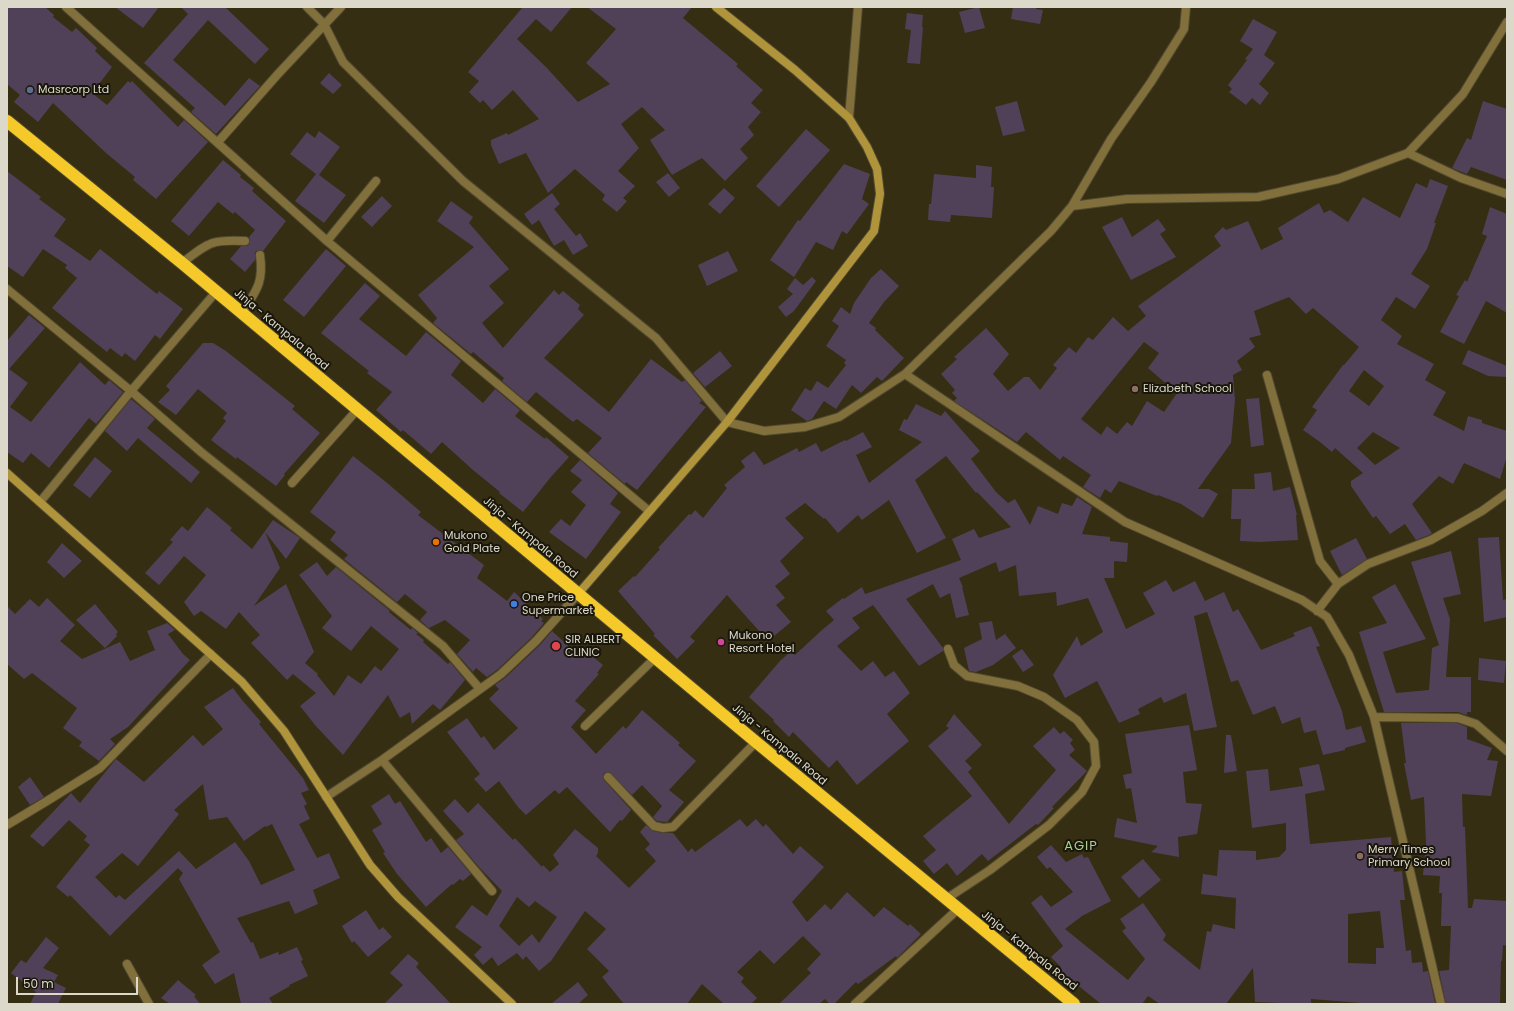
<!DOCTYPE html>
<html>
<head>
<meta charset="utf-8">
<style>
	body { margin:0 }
	#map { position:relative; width:1514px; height:1011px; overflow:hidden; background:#352e13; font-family:Poppins,sans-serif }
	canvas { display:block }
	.frame { position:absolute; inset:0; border:8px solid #ddd9ca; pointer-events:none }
	.scale { position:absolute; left:16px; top:977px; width:122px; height:18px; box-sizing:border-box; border:2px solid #ddd9ca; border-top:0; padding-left:5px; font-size:12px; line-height:14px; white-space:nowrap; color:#ddd9ca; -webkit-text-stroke:3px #19160b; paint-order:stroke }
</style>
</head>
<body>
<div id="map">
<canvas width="1514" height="1011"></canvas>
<div class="frame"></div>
<div class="scale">50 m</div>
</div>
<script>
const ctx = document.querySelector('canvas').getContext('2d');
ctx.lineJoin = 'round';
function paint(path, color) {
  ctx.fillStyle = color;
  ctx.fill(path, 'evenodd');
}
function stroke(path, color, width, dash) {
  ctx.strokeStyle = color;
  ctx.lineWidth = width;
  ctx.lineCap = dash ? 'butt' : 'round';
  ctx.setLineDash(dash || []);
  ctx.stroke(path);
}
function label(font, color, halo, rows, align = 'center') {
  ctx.font = font + ' Poppins,sans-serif';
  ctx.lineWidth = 4;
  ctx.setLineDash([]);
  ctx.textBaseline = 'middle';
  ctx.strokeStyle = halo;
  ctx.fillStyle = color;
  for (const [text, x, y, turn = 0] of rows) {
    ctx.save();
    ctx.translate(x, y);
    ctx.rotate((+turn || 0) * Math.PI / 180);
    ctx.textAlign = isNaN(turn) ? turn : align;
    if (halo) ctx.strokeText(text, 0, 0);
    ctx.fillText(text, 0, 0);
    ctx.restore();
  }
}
paint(new Path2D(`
	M7,7H45L54,15L53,17L72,32L76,28L97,48L95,51L112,67L92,93L107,105L128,81L130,83L132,81L178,127L184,120L208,142L156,199L133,180L135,177L106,153L53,103L38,122L14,102L20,95L7,84Z
	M115,7H159L143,28Z
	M181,7H225L269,49L255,64L208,20L173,60L225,106L249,78L260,86L216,134L191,112L195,108L144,63L188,14Z
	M521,7H572L551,32L536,19L517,39L546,67L578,102L610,84L586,63L616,29L587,7H692L683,18L738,64L736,66L763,90L751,103L761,112L748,127L754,135L740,149L748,158L725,181L702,158L672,175L650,140L665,130L642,107L621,124L639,148L618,171L635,186L623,198L627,201L617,212L602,200L605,195L575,169L548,193L526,153L499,164L491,145V140L507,133L508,135L539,119L513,90L492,110L483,100L480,103L469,92L479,81L468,72L522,8Z
	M979,7L985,28L965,33L959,12Z
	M1013,7H1037L1036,9L1043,10L1040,24L1011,19Z
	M907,13L923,15L922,27H923L920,64L907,63L911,30L905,29Z
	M1253,19L1277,32L1264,55L1275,63L1259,84L1269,93L1260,105L1252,98L1246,105L1229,92L1232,89L1228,85L1247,60L1245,59L1253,49L1240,41Z
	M329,73L342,85L333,94L320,83Z
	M1017,101L1025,131L1003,136L995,107Z
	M1483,101L1507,109V180L1471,167L1467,174L1452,168L1467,138L1471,140Z
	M806,129L830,150L779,207L756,186Z
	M319,131L340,147L319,175L346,195L324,223L295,201L316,174L290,154L307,132L315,138Z
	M223,160L241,175L240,177L254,188L252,191L286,221L263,251L259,250L255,252V260L245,272L230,259L241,246H247L249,244L250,241L249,237L255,230L235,212L233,214L218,202L189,236L171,221Z
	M844,164L870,174L862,199L869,204L847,234L842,231L833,250L816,242L794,277L770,260L798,220L800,221Z
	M976,165L992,167L991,187H994L992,218L951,215L950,222L928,220L929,204H931L934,174L976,178Z
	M7,171L41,197L39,199L66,219L54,236L90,261L100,249L157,294L159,291L183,309L160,339L155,335L135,361L125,353L122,357L110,348L107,352L52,308L77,278L65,268L67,265L43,249L23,277L7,266Z
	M668,173L680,188L669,197L656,182Z
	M1430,179L1448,186L1434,223H1436L1427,249L1411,274L1430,286L1415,309L1396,297L1381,320L1402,336L1397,344L1434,364L1425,380L1446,392L1433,415L1464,431L1468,416L1482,420V423L1507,431V456L1500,479L1464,463L1453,484L1439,476L1412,504L1432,533L1429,535L1416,540L1405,524L1390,534L1376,516L1373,518L1351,486V481L1363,473L1335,448L1332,452L1320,442L1303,430L1317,410L1312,407L1343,365H1344L1359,347L1313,308L1306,314L1289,297L1254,311L1261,335L1249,338L1255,347L1237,361L1242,370L1233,375L1235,400L1231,443L1198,489H1209L1218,494L1203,518L1181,504L1158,495L1157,496L1119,481L1111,493L1105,489L1100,498L1083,487L1091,475L1063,456L1060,460L1026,432L1017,442L954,401L957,398L952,393L955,390L941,374L957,359L954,357L986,328L1009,354L993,374L1008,391L1024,377H1029L1040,390L1057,368L1053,365L1069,347L1076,353L1088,337L1093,340L1113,317L1128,331L1146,316L1138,306L1221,246L1214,236L1223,227L1226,230L1248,221L1261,250L1283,239L1278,228L1319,203L1324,213L1330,210L1348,222L1363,197L1400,218L1416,183L1427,188ZM1144,342L1159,353L1148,368L1177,393L1164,412L1147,401L1132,426L1127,422L1117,434L1107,426L1101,435L1081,419ZM1364,370L1384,386L1369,406L1349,391ZM1373,432L1400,448L1375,465L1357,448Z
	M724,188L735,198L720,214L708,204Z
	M552,193L560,204L554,209L576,236L580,233L588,246L573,255L564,240L554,246L539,220L532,225L524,214Z
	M382,196L392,206L372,227L361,217Z
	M451,201L473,217L469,223L509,269L489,286L504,303L482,323L503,348L554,290L559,295L563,291L580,305L578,309L584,315L544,358L609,412L651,359L682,382L685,380L702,401L699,403L706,407L637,490L626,482L625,484L588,453L602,438L577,419L573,422L536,392L527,402L502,381L504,378L473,352L471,354L433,323L437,318L418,295L474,247L437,221Z
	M1490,207L1507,214V313L1486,301L1464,344L1440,332L1459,296L1456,295L1465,280L1467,282L1487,236L1482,234Z
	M1122,217L1132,237L1158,219L1166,230L1160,234L1176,257L1131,280L1102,227Z
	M326,249L346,266L304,317L283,300Z
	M728,251L738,271L707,286L698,265Z
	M881,269L899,286L884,302L869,323L876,328L875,330L904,358L882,381L877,377L861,393L852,385L836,409L824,401L812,419L807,421L791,410L805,388L811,391L817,381L828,388L846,365L844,363L846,360L826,346L839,326L832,321L841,307L850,314L854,303L871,278Z
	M812,277L816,281L794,311L786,317L778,307L793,294L787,289L795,278L803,285Z
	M365,283L380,296L359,319L406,356L426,332L461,361L451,375L483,403L495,389L520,410L515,416L545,439L546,437L569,457L550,478L523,512L499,493L500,492L473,470L442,442L431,454L403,430L401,432L376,410L392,392L367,373L369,371L321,333Z
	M29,315L45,328L9,369L28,383L10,407L31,422L80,362L105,385L109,380L123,392L96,424L89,418L49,468L31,453L23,463L7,452V341Z
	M203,343H213L226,351L295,406L292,409L320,433L284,474L285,475L276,486L237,457L236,459L211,440L226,421L223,418L227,413L198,389L176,415L158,402L170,390L166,386Z
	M1468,350L1507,366V377L1488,376L1462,364Z
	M720,351L732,366L705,387L693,373Z
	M1259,398L1264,445L1251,447L1246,399Z
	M131,399L155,419L147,428L200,472L191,483L138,438L127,451L105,431Z
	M916,404L941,416L945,411L980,451L971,459L996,492L1008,503L1015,499L1030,525L1038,506L1058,514L1062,503L1072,506L1077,497L1092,507L1082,534L1110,537V541L1128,543L1127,562L1114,561V578H1104L1126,629L1155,614L1143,593L1166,580L1173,592L1195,581L1205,601L1224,592L1233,612L1238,609L1261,650L1295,636L1293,633L1311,626L1320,646L1316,647L1342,711L1346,730L1361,726L1366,742L1345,748V750L1323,755L1316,730L1304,733L1300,717L1282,724L1275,706L1253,715L1238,680L1231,682L1207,612L1194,616L1217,727L1194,731L1186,693L1164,703L1161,697L1138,709L1140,714L1119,723L1097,681L1065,698L1053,675L1077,636L1081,646L1103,632L1088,598L1057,606L1056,592L1019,596L1016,565L999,572L996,562L959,578L963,587H962L969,615L956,618L950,593L940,598L933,584L906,599L943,648V651L919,666L873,605L852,618L860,628L837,646L861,671L873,661L885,677L894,671L910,693L887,714L909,741L857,785L837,760L829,768L793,732L789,737L773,721L774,720L749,697L780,661L791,651L795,655L822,630L834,620L826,611L843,598L844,599L862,587L865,594L961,560L952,539L974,529L979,538L1011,527L977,492L976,493L946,456L915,480L946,538L917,553L889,500L862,520L858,515L838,533L825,518L824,519L805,503L785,518L804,538L780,561L790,574L775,586L785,598L776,605L791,622L768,641L727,595L690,637L695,641L677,659L653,635L655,634L618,591L634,576L635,577L660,549L658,548L689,514L691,515L695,510L703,518L727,488L724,485L745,467L741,461L754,451L764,465L797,448L799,452L816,443L821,452L845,440L846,441L863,432L872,447L856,455L869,483L922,442L899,430L904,419L907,420Z
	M353,456L386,482L421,512L418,515L484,565L477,578L507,601L514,592L543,619L541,621L544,623L532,637L497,670L487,677L476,668L473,672L457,654L470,640L445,620L429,628L420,620L427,612L405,594L397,602L344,559L348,555L330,540L336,532L310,512Z
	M95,457L112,471L90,498L73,485Z
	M580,460L618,493L610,504L621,512L586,559L549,532L561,519L570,526L586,505L571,492L582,480L570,471Z
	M1271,472L1273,491L1290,487L1297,515H1296L1298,540L1259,542L1240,541L1241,519H1231L1232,489H1255L1254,474Z
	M207,507L232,528L230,530L252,549L273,520L300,538L286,559L265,532L280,568L254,606L286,584L314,652L305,663L318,674L317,675L334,696L348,675L361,684L375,666L381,671L399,649L371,626L351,651L322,628L332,616L299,575L317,562L327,576L336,567L390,611L389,612L411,630L412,628L418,633L416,634L424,640L423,642L448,664L450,662L465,680L440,710L433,704L412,724L410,712L400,718L388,695L343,755L315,725L300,706L316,693L293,674L287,680L251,643L260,635L239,612L226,629L201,611L194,616L184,602L206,575L184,556L159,585L145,573L173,542L170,540L182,526L188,531Z
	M1499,537L1503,600L1507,599V617L1484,622L1478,538Z
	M1356,538L1367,559L1342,575L1330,551Z
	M62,543L82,561L64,578L47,562Z
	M1451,551L1461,594L1443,598L1450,619L1446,677H1471V712H1467V715L1458,712H1384L1359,632L1387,623L1372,597L1395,584L1426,639L1383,652L1396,693L1429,690L1432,648L1439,645L1411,562Z
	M47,598L75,625L60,641L82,659L120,642L130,661L155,650L147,631L167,623L175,630L168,634L183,654L190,660L128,727L110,739L115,744L99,761L79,746L82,742L63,728L77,708L32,673L24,679L7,664V606L15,614L30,599L39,607Z
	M95,604L118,632L116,634L117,636L105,648L76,620Z
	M992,621L996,640L1005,634L1016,648L993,665L976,672L969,671L964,648L982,639L979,623Z
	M552,631L576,653L581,647L603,665L597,673L599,674L575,701L586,710L571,727L596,754L623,726L626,729L642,710L680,743L678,745L696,761L669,790L684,802L667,822L657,821L653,817L662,806L642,785L632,795L609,772L604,773L603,776L604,780L631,810L622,821L620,820L610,832L567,787L559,794L555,790L526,815L518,807L499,781L486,792L474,779L480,774L447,732L467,718L481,738L484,736L494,750L518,728L489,699L499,689L495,685L505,678L540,645Z
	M1022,649L1034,665L1023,672L1012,656Z
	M1479,658L1506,661L1504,683L1478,680Z
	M233,688L242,700L261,722L259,724L303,778L309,790L301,793L307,804L304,806L310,819L299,824L317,858L329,853L340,878L313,890L318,904L295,914L289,901L237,918L251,943L253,942L260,959L278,952L279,955L297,947L303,960L301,961L308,976L289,985L290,986L269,998L273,1004H241L234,973L215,984L202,965L220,952L179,879L183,873L178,868L110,936L70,895L68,897L56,887L90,845L84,840L87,836L69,820L43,847L30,836L71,793L80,803L116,759L144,782L193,735L203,746L223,729L204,707ZM203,784L209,820L227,817L244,841L265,826L266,827L272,824L295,870L261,885L249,861L235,842L196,869L179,851L125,900L119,895L116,898L95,877L122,853L138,866L179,814L174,810Z
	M954,714L982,745L965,761L972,768L968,772L1009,824L1056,770L1033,746L1054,727L1060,734L1064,731L1073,740L1070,743L1075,750L1069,755L1087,771L1052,807L1054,808L1038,825L1036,824L988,861L982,854L957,876L947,863L934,874L923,861L936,850L923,836L972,796L928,746L949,728L946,726Z
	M1401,723H1457L1467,727V739L1492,748L1487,760L1498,761L1491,796L1462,794L1463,827H1465L1468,908H1472L1474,899L1507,901V946L1503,945L1502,961H1501L1500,1004H1446L1439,971L1449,970L1451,926H1441L1442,893H1439L1440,876L1423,875L1426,843L1424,797L1411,800L1404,763H1406Z
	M1189,725L1197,770L1183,772L1186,803L1202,804L1197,834L1178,837L1179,857L1151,852L1158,846L1114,837L1117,818L1137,823L1131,788L1126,789L1123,775L1132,773L1125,734Z
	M1226,735H1231L1237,771L1224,773Z
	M1319,764L1325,790L1305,794L1310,844L1391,837L1394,872L1402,871L1405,900H1400L1406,951L1411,950L1412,963L1422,962L1423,972L1428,971L1435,1003L1362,1004V1003L1311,999V1004L1255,1002L1253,968L1226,1004H1160L1148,996L1142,1004H1101L1059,970L1061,967L1051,957L1063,946L1031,903L1041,895L1051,907L1073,892L1050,867L1047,869L1037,857L1051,845L1066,862L1082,854L1084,858L1088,857L1111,901L1082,916L1065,929L1128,980L1145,959L1122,931L1126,928L1120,919L1143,903L1166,935L1163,940L1200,970L1207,931L1211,932L1213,924L1235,929L1236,898L1201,894L1203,874L1217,876L1219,850L1256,851V860L1279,857L1286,850V823L1252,828L1246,771L1268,769L1270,791L1303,786L1299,768ZM1380,911L1384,948H1376V964L1348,963V914Z
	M30,777L44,797L30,805L18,787Z
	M389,794L395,804L400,801L426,842L431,838L441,853L448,847L471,874L463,881L460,879L453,885L452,884L426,907L397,874L383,853L385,852L372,830L382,824L371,806Z
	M455,799L468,813L478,803L513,840L515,838L542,867L543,865L550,872L559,864L553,855L575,829L598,848V853L596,856L629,888L656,861L645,849L650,844L640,832L646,825L653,831L663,833H673L688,852L692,848L695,852L740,819L747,827L756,819L763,827L766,824L793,854L800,846L824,867L792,902L807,922L825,904L831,910L847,892L874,917L884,907L908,926L910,924L921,934L897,958L896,956L858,984L856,982L834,1004H830L825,999L819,1004H779L811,973L807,969L821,954L803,936L774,964L760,950L737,972L744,978L741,982L757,998L751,1004H724L702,984L687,1004H624L602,977L609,971L587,949L606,929L585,911L551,961L539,971L526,956L523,960L517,953L498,966L492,957L483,965L474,955L482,947L455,927L472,905L487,916L502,891L479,867L456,840L464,834L443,811ZM517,897L529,907L535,901L557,917L539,943L532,934L519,946L499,926Z
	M1143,859L1161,880L1139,898L1121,877Z
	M366,910L379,930L383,927L392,937L368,957L354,941L352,943L342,926Z
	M46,937L59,948L43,968L58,975L54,982L66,988L58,1004H30L36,992L11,973L21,960L26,963Z
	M408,954L419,963L416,967L451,1004H384L403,985L390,973Z
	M178,980L196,995L194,996L200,1004H170L161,998Z
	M578,982L588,995L578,1004H551Z`), '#514158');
const lane = new Path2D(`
	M327,241L376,181
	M182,263C208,243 211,239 245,241
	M242,313C256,291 264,283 260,255
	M292,483L357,410
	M585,726L655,658`);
const street = new Path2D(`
	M66,7L327,241L649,511
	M307,7L324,24L343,62L463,181L656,338L727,422L764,431L805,427L839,417L905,374L1051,231L1072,206L1127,199L1258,197L1338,179L1408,153L1463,94L1507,22
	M849,118L858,7
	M218,142L278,74L341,7
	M1408,153L1461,178L1507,194
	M1072,206L1111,139L1151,82L1184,29L1186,7
	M7,289L131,391L201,452L443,646L480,689
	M905,374L1125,522L1302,600L1327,617L1349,655L1374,717L1441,1004
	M1267,375L1320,561L1338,584
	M40,502L131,391L216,292
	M1317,611L1338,584L1368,564L1431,540L1482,511L1507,493
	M1374,717L1458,718L1476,724L1507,751
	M382,760L492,891
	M608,777L654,826L663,828L673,827L756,742
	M326,797L382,760L501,674L536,641L578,594
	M7,825L47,801L100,768L211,654
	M946,899L990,870L1049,825L1082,792L1096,766L1094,742L1077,720L1044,697L1018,686L967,676L954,665L948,649
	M127,964L149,1004
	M855,1004L958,909`);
const secondary = new Path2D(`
	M7,473L242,682L284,731L370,865L398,897L512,1004
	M578,594L727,422L874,231L880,194L877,169L867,147L849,118L795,70L716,7`);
const highway = new Path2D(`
	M7,121L182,263L756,742L1074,1004`);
stroke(lane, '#504930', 10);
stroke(street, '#504930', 10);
stroke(secondary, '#504930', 10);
stroke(highway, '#504930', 14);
stroke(lane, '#81703b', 8);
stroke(street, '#81703b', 8);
stroke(secondary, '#af943b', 8);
stroke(highway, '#f4c929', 12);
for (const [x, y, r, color] of [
	[30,90,4,"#5c6f8a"],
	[1135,389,4,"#8d6e63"],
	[436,542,4,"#e8710a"],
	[514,604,4,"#3f7fe0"],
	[721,642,4,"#d1479c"],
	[556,646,5,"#e0444e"],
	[1360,856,4,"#8d6e63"]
]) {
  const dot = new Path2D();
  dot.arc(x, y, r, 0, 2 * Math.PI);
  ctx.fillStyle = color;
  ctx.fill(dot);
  stroke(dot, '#19160b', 1.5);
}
label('11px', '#ddd9ca', '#19160b', [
	["Masrcorp Ltd",38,90],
	["Elizabeth School",1143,389],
	["Mukono",444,536],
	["Gold Plate",444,549],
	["One Price",522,598],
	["Supermarket",522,611],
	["Mukono",729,636],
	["Resort Hotel",729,649],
	["SIR ALBERT",565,640],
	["CLINIC",565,653],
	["Merry Times",1368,850],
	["Primary School",1368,863]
], 'left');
label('11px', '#ddd9ca', '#19160b', [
	["Jinja - Kampala Road",281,330,40],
	["Jinja - Kampala Road",530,538,40],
	["Jinja - Kampala Road",779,745,40],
	["Jinja - Kampala Road",1029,951,39]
]);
ctx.letterSpacing = '1px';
label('13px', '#acd08b', '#19160b', [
	["AGIP",1081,847]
]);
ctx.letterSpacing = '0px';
</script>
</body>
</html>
